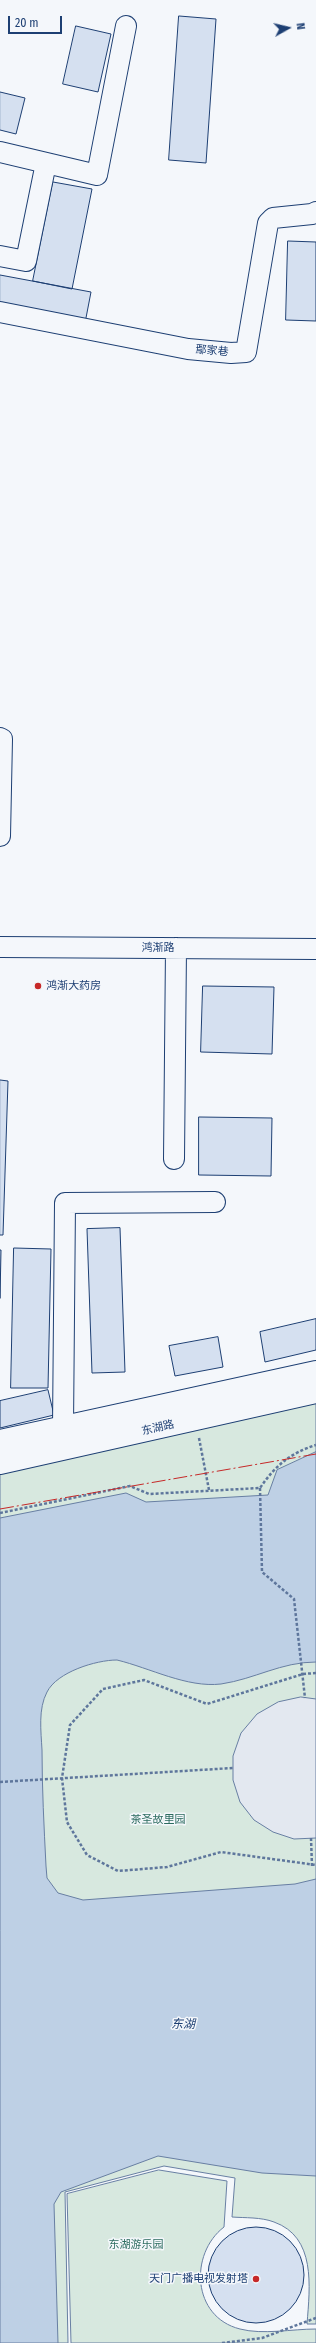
<!DOCTYPE html>
<html>
<head>
<meta charset="utf-8">
<style>
	body { margin:0 }
	#map { position:relative; width:316px; height:2343px; overflow:hidden; background:#f4f7fb; font-family:"Fira Sans Condensed",sans-serif }
	canvas { display:block }
	.north { position:absolute; left:268px; top:8px; width:40px; height:40px; -webkit-text-stroke:3px #f4f7fb; paint-order:stroke; rotate:82deg; font-size:11px; font-weight:700; line-height:16px; text-align:center; color:#1d3f73 }
	.north::after { content:''; display:block; margin:auto; width:14px; height:18px; background:#1d3f73; clip-path:polygon(50% 0,100% 100%,50% 72%,0 100%) }
	.scale { position:absolute; left:8px; top:16px; width:54px; height:18px; box-sizing:border-box; border:2px solid #1d3f73; border-top:0; padding-left:5px; font-size:12px; line-height:14px; white-space:nowrap; color:#1d3f73; -webkit-text-stroke:3px #f4f7fb; paint-order:stroke }
</style>
</head>
<body>
<div id="map">
<canvas width="316" height="2343"></canvas>
<div class="north">N</div>
<div class="scale">20 m</div>
</div>
<script>
const ctx = document.querySelector('canvas').getContext('2d');
ctx.lineJoin = 'round';
function paint(path, color) {
  ctx.fillStyle = color;
  ctx.fill(path, 'evenodd');
}
function stroke(path, color, width, dash) {
  ctx.strokeStyle = color;
  ctx.lineWidth = width;
  ctx.lineCap = dash ? 'butt' : 'round';
  ctx.setLineDash(dash || []);
  ctx.stroke(path);
}
function label(font, color, halo, rows, align = 'center') {
  ctx.font = font + ' "Fira Sans Condensed","Noto Sans SC",sans-serif';
  ctx.lineWidth = 3;
  ctx.setLineDash([]);
  ctx.textBaseline = 'middle';
  ctx.strokeStyle = halo;
  ctx.fillStyle = color;
  for (const [text, x, y, turn = 0] of rows) {
    ctx.save();
    ctx.translate(x, y);
    ctx.rotate((+turn || 0) * Math.PI / 180);
    ctx.textAlign = isNaN(turn) ? turn : align;
    if (halo) ctx.strokeText(text, 0, 0);
    ctx.fillText(text, 0, 0);
    ctx.restore();
  }
}
const green = new Path2D(`
	M316,1400V2324H307C310,2286 316,2237 274,2222C261,2217 245,2218 232,2217L235,2178L164,2166L65,2192L68,2343H0V1474L263,1410Z
	M159,2170L227,2181L224,2227C189,2254 192,2317 240,2329C263,2335 292,2329 316,2329V2343H71L67,2194Z`);
paint(green, '#d7e8df');
stroke(green, '#687fa3', 1);
const parking = new Path2D(`
	M301,1697L316,1699V1838L294,1839L273,1832L254,1820L240,1802L233,1780V1756L241,1733L257,1714L278,1702Z`);
paint(parking, '#e3e8f0');
stroke(parking, '#687fa3', 1);
const water = new Path2D(`
	M316,1452V1662C281,1662 255,1679 221,1684C187,1688 150,1668 117,1660C96,1660 57,1672 47,1692C38,1709 41,1731 42,1750C42,1788 44,1827 46,1866L47,1878L58,1893L83,1900L295,1884L316,1879V2176L262,2173L158,2156L61,2192L54,2204L58,2343H0V1518L126,1493L146,1502L268,1495L277,1470Z`);
paint(water, '#bed0e5');
stroke(water, '#687fa3', 1);
const building = new Path2D(`
	M179,16L216,19L206,163L169,160Z
	M76,26L111,34L98,92L63,84Z
	M0,92L25,98L16,134L0,130Z
	M53,182L92,189L72,289L33,281Z
	M288,241L316,242V321L286,320Z
	M0,275L91,292L85,323L0,307Z
	M203,986L274,987L272,1054L201,1052Z
	M0,1080L8,1081L3,1235H0Z
	M199,1117L272,1118L271,1176L199,1175Z
	M120,1228L125,1372L92,1373L87,1229Z
	M14,1248L51,1249L48,1388H11Z
	M0,1250H1L0,1298Z
	M316,1319V1350L265,1362L260,1332Z
	M218,1337L223,1367L175,1376L169,1346Z
	M48,1390L54,1415L0,1428V1401Z
	M208 2275a48 48 0 1 1 96 0a48 48 0 1 1-96 0Z`);
paint(building, '#d5e0f0');
stroke(building, '#1d3f73', 1);
const minor = new Path2D(`
	M0,152L97,175L126,26
	M0,256L26,261L46,163
	M0,312L188,349L231,353L246,352L268,223L273,218L312,214L316,212
	M0,738L2,739L0,836
	M0,947L316,949
	M174,1159L176,948
	M63,1427L65,1203L215,1202`);
const major = new Path2D(`
	M0,1441L316,1372
	M0,1463L316,1392`);
stroke(minor, '#1d3f73', 22);
stroke(major, '#1d3f73', 24);
stroke(new Path2D(`
	M199,1438L209,1490
	M260,1488L262,1572L294,1599L305,1698
	M0,1513L130,1486L149,1494L260,1488C275,1466 290,1453 316,1445
	M316,1673L303,1674L207,1704L144,1680L103,1689L70,1725L62,1778L67,1822L87,1855L118,1871L167,1867L221,1852L316,1865
	M0,1782L233,1768
	M311,1838L312,1866
	M222,2343L262,2338L316,2318`), '#5e769c', 2.5, [3, 2]);
stroke(minor, '#f4f7fb', 20);
stroke(major, '#f4f7fb', 22);
stroke(new Path2D(`
	M0,1509L316,1454`), '#c62828', 1, [14, 3, 2, 3]);
for (const [x, y, r, color] of [
	[38,986,4,"#c62828"],
	[256,2279,4,"#c62828"]
]) {
  const dot = new Path2D();
  dot.arc(x, y, r, 0, 2 * Math.PI);
  ctx.fillStyle = color;
  ctx.fill(dot);
  stroke(dot, '#f4f7fb', 1.5);
}
label('11px', '#1d3f73', '#f4f7fb', [
	["鄢家巷",212,351,5],
	["鸿渐路",158,948],
	["东湖路",158,1428,-13]
]);
label('11px', '#1d3f73', '#f4f7fb', [
	["鸿渐大药房",46,986],
	["天门广播电视发射塔",248,2279,"right"]
], 'left');
label('11px', '#2c6c60', '#f4f7fb', [
	["茶圣故里园",158,1820],
	["东湖游乐园",136,2245]
]);
label('italic 12px', '#1d3f73', '#f4f7fb', [
	["东湖",183,2025]
]);
</script>
</body>
</html>
